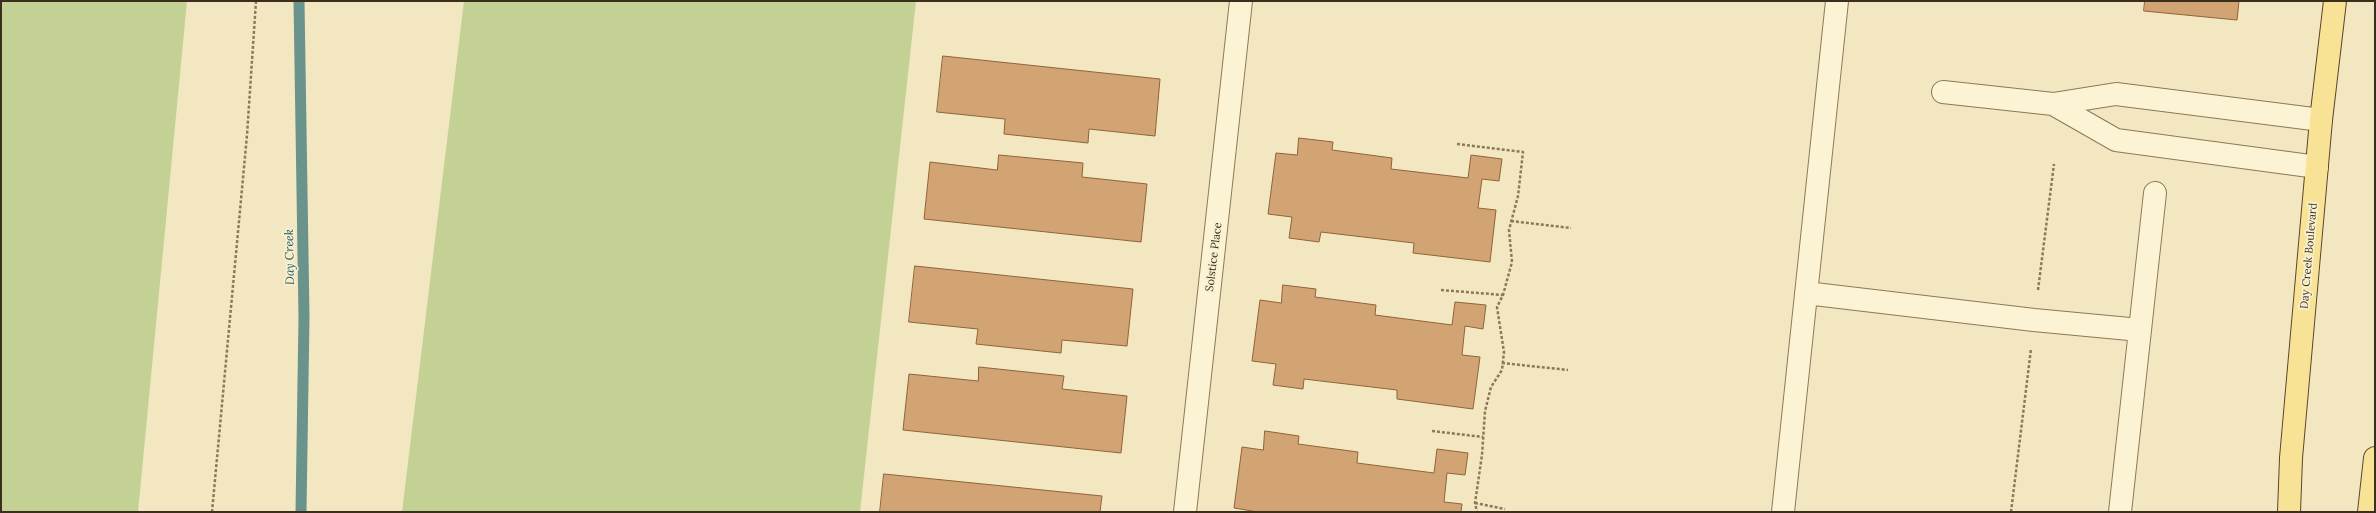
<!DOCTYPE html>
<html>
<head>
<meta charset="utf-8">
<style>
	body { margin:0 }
	#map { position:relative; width:2376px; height:513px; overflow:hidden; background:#f2e7c1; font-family:Lora,serif }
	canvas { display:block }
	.frame { position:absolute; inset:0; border:2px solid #3b2e1c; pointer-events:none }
</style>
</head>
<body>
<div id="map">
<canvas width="2376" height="513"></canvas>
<div class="frame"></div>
</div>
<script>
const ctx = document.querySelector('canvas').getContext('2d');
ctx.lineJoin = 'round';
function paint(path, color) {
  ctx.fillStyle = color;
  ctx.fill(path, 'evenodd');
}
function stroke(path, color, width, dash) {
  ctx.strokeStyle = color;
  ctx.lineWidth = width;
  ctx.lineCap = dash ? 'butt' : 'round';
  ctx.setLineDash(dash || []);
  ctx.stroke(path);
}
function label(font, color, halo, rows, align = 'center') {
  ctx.font = font + ' Lora,serif';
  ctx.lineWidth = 3.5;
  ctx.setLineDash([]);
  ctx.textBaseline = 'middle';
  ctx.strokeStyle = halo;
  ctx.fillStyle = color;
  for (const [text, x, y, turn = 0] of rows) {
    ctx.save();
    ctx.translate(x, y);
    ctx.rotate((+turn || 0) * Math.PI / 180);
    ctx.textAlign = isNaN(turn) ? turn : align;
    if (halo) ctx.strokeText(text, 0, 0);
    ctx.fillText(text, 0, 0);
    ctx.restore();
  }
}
paint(new Path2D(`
	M1,1H187L138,512H1Z
	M464,1H916L860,512H402Z`), '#c4d194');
stroke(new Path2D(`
	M299,1L304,317L301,512`), '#6a938c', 11);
const building = new Path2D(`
	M2145,1H2239L2237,20L2144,11Z
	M943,56L1160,79L1155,136L1089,129L1088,143L1004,134L1005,119L937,112Z
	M1299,138L1333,142L1332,150L1392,158L1391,169L1468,178L1471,155L1502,159L1499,181L1482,179L1478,208L1496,210L1490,262L1413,253L1414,243L1321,232L1319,242L1289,238L1292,217L1268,214L1276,153L1297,155Z
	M999,155L1083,163L1082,177L1147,184L1141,242L924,219L930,162L997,170Z
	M915,266L1133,289L1127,346L1062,340L1061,353L976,344L978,329L909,322Z
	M1283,285L1316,289L1315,297L1376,305L1375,315L1452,325L1455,302L1486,305L1483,329L1465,326L1462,355L1480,357L1473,409L1397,399V390L1304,379L1303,389L1273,385L1276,364L1252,361L1260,300L1281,303Z
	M979,367L1064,376L1062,389L1127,396L1121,453L903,430L909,374L978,381Z
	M1265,431L1299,436L1298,444L1358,452L1357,463L1434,473L1437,449L1468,453L1465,475L1447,473L1444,502L1462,504L1461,512H1258L1234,508L1242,447L1263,450Z
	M884,474L1102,496L1100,512H880Z`);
paint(building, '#d3a473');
stroke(building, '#8e633a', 1);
const minor = new Path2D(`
	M1943,92L2053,104L2116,94L2321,120
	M2053,104L2116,140L2317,167
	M1806,293L2034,320L2140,330L2120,512
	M2140,330L2155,193
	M1185,512L1241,1
	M1783,512L1837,1`);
const major = new Path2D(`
	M2289,512L2291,458L2321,120L2335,1
	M2369,512L2375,458`);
stroke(minor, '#8d7857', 24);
stroke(major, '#5a452b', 24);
stroke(new Path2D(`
	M1457,144L1523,152L1518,196L1509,230L1512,262L1503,295L1497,307L1504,352L1502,370L1491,387L1485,411L1482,455L1475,503L1477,512
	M1511,221L1571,228
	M1441,290L1503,295
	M2038,290L2054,164
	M1502,363L1568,370
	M1432,431L1483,437
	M1475,503L1505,509
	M212,512L247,135L256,1
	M2011,512L2031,349`), '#8d7857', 2.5, [3, 2]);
stroke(minor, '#fcf3d5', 22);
stroke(major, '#f8e295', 22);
label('11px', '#3b2e1c', '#f8f1d1', [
	["Day Creek Boulevard",2309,256,-85],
	["Solstice Place",1214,257,-83]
]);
label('italic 12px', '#2a5b5c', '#f8f1d1', [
	["Day Creek",290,257,-91]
]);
</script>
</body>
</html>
